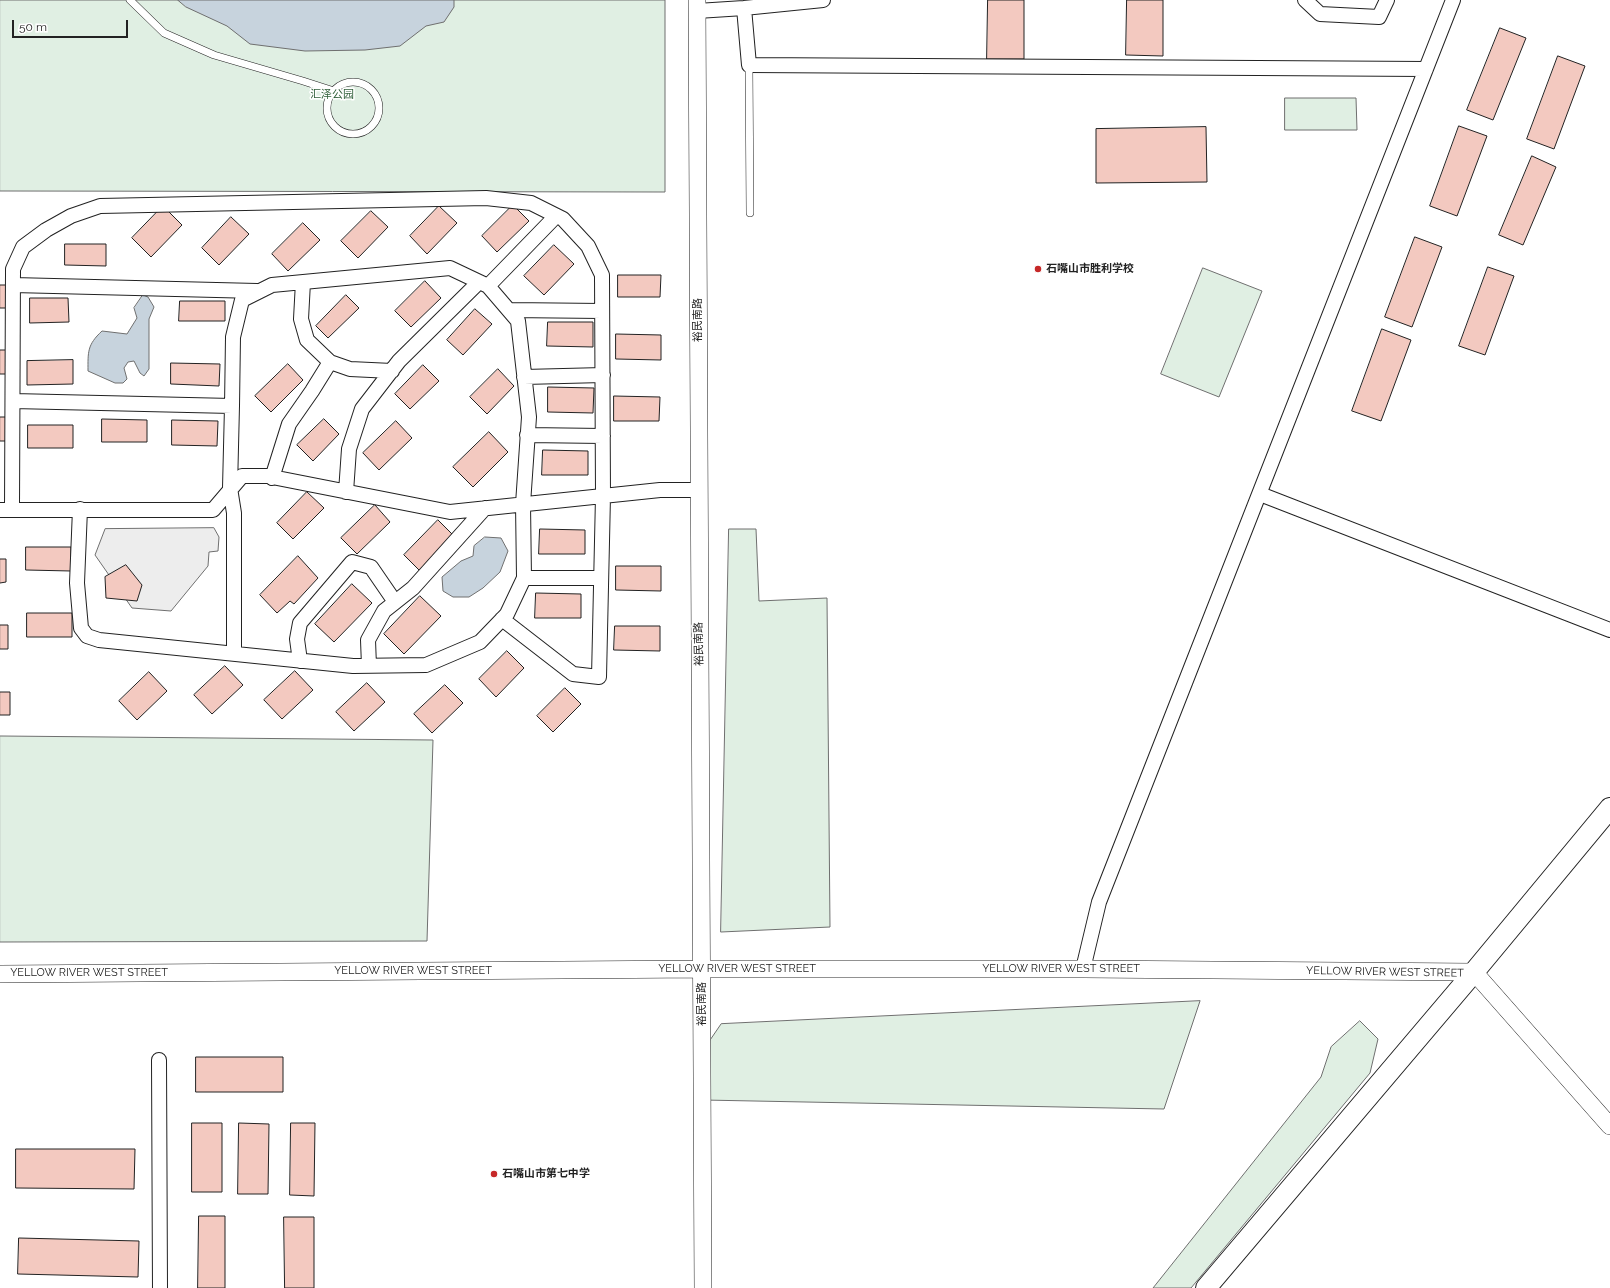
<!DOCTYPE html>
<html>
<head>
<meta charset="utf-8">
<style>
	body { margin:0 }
	#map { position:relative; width:1610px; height:1288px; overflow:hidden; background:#fff; font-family:Raleway,sans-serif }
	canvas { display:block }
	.scale { position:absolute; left:12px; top:20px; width:116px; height:18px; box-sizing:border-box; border:2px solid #222; border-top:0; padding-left:5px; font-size:12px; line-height:14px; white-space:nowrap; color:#222; -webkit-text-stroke:3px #fff; paint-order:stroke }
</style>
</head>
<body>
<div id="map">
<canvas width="1610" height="1288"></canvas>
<div class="scale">50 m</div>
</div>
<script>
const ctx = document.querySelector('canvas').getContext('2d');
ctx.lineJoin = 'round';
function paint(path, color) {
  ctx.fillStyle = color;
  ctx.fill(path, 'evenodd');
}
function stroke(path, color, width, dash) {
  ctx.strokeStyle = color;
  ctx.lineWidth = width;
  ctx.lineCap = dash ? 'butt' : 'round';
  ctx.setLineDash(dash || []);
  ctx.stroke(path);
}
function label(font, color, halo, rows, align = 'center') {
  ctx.font = font + ' Raleway,"Noto Sans SC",sans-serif';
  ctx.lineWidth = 3;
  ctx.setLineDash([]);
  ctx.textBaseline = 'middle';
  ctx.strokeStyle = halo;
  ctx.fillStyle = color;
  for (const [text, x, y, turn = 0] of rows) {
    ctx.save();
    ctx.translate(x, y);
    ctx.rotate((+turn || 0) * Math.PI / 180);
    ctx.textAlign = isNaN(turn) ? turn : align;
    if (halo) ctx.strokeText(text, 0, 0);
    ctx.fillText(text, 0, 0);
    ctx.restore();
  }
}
const green = new Path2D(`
	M0,0H665V192L0,191Z
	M1285,98H1356L1357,130H1285Z
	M1203,268L1262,291L1219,397L1161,374Z
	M729,529H756L759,601L827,598L830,927L721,932Z
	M0,736L433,740L427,941L0,942Z
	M1200,1001L1164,1109L703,1100L706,1046L721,1024Z
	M1360,1021L1378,1039L1370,1073L1191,1288H1153L1321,1077L1331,1047Z`);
paint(green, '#e0efe3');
stroke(green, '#6f6f6f', 1);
const parking = new Path2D(`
	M214,528L219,537L218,551L209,552L208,566L171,611L132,608L95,555L105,529Z`);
paint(parking, '#ededed');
stroke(parking, '#6f6f6f', 1);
const water = new Path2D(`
	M178,0H454V7L444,22L426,26L400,46L365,50L305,51L250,44L227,26L186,7Z
	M143,295L148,297L154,307L149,319V369L144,376L140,373L134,361L128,362L124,368L127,379L123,383H115L88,371C88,352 87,345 102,331L127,334L137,318L134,308Z
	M485,537L501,538L508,551L500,572L483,588L469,597H453L443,591L442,577L461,561L473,556L474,546Z`);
paint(water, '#c7d3dd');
stroke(water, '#6f6f6f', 1);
const building = new Path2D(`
	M988,0H1024V59H987Z
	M1127,0H1163V56L1126,55Z
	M1500,28L1526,38L1493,120L1467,110Z
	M1558,56L1585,66L1554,149L1527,139Z
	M1459,126L1487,136L1457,216L1430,206Z
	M1206,127L1207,182L1096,183V129Z
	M1532,156L1556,167L1523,245L1499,235Z
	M513,205L529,221L497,252L482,236Z
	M163,206L182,225L151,257L132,238Z
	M439,206L457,223L427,254L410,236Z
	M371,211L388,227L358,258L341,241Z
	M231,217L249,234L219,265L202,248Z
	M303,223L320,240L288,271L272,254Z
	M1415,237L1442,247L1412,327L1385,317Z
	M65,244H106V266L65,265Z
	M554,245L574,264L544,295L524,276Z
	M1488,267L1514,276L1485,355L1459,346Z
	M618,275H661L660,297H618Z
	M425,281L441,298L411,327L395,311Z
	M0,285H6V308H0Z
	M346,295L359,308L328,338L316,326Z
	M30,298H68L69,322L30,323Z
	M180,301H225V321H179Z
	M475,309L492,324L463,355L447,340Z
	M548,322H593V347L547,346Z
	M1382,329L1411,340L1381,421L1352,411Z
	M616,334L661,335V360L616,359Z
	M0,350H8V374H0Z
	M73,360V384L27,385V361Z
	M171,363L220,364L219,386L171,384Z
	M288,364L303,380L271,412L255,396Z
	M423,365L439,381L410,409L395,394Z
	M498,369L514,386L487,414L470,397Z
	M548,387L594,388L593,413L548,412Z
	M614,396L660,397L659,421H614Z
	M0,417H8L9,441H0Z
	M102,419L147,420V442H102Z
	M324,419L339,434L313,461L297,445Z
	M172,420L218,421L217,446L172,445Z
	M396,421L412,438L379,470L363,453Z
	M28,425H73V448H28Z
	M489,432L508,452L473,487L453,467Z
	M543,450L588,451V475H542Z
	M307,492L324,508L293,539L277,523Z
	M375,505L390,522L357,554L341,538Z
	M438,520L454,536L420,571L404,555Z
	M540,529L585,530V554H539Z
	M26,547H71V571L26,570Z
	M298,556L318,578L294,604L290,601L277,613L260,595Z
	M0,559H6V582L0,583Z
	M126,565L142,585L137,601L106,598L105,577Z
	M616,566H661V591L616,590Z
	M352,584L372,603L334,642L315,624Z
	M536,593L581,594V618H535Z
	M420,596L441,616L404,654L384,634Z
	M27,613H72V637H27Z
	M0,625H8V649H0Z
	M615,626H660V651L614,650Z
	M507,651L524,668L496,697L479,679Z
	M225,666L243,685L212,714L194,695Z
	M295,671L313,690L282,719L264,700Z
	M149,672L167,691L137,720L119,701Z
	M367,683L385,702L354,731L336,712Z
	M445,685L463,703L432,733L414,714Z
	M565,688L581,704L553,732L537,716Z
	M0,692H10V715H0Z
	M196,1057H283V1092H196Z
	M192,1123H222V1192H192Z
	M239,1123L269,1124L268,1194H238Z
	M291,1123H315L314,1196L290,1195Z
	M16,1149H135L134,1189L16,1188Z
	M199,1216H225V1288H198Z
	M284,1217H314V1288H285Z
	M19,1238L139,1241L138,1277L18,1274Z`);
paint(building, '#f3c9c0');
stroke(building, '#222', 1);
const service = new Path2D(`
	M130,0L164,33L214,55L303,81L334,91
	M749,65L750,213
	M327 108a26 26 0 1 1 52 0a26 26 0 1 1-52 0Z`);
const minor = new Path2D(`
	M1305,0L1320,14L1379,17L1387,0
	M744,8L749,65L1426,69
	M697,11L744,8L823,0
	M303,282L301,319L307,340L330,362L350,369L392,371
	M13,285L257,291
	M488,286L556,216
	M509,310L602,311
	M524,377L603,375
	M13,401L232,406
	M527,435L603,436
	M272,478L289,424L312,391L330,362
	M346,492L349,449L362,409L399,361L479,282
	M1260,494L1610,630
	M12,509L13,269L23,247L46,230L71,216L100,206L486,198L531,203L563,219L588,246L602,275L603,496L599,677L573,674L502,619
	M80,509L77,583L81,628L87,636L99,640L353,666L426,665L480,642L507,614L524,578L523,504L529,417L518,321L488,286L450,268L272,285L242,300L233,337L232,406L230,488L234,513V653
	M0,510H213L242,476H267L450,512L660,490H698
	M524,578H601
	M300,661L297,639L300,623L352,562L371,567L395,602
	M369,666L368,640L384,611L413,588L485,508
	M1083,969L1099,902L1453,0
	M159,1060L160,1288`);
const tertiary = new Path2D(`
	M697,0C698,429 702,859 703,1288
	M0,974L702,969H1083L1474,972L1610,1126`);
const secondary = new Path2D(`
	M1206,1288L1474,972L1610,808`);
stroke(service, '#222', 8);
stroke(minor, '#222', 16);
stroke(tertiary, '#222', 18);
stroke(secondary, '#222', 22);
stroke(service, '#fff', 7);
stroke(minor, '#fff', 14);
stroke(tertiary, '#fff', 17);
stroke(secondary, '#fff', 20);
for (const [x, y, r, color] of [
	[1038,269,4,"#c62828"],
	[494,1174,4,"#c62828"]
]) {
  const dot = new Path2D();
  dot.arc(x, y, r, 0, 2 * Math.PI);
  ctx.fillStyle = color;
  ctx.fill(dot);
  stroke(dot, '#fff', 1.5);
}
label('11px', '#2f5e38', '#fff', [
	["汇泽公园",332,95]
]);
label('bold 11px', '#222', '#fff', [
	["石嘴山市胜利学校",1046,269],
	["石嘴山市第七中学",502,1174]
], 'left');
label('11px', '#222', '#fff', [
	["裕民南路",698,320,-90],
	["裕民南路",699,644,-91],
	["YELLOW RIVER WEST STREET",737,969],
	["YELLOW RIVER WEST STREET",1061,969],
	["YELLOW RIVER WEST STREET",413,971],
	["YELLOW RIVER WEST STREET",1385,972,1],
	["YELLOW RIVER WEST STREET",89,973],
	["裕民南路",702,1004,-90]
]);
</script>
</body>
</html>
